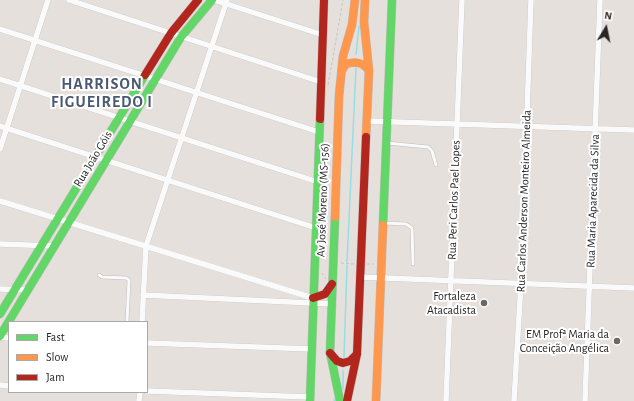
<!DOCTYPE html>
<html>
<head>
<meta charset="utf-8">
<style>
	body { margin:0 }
	#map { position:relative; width:634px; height:401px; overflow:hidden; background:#e6e0dc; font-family:"Alegreya Sans",sans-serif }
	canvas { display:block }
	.legend { position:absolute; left:8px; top:321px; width:140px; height:72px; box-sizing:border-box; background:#fff; border:1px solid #a9a9a9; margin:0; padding:5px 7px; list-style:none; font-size:12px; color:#272727 }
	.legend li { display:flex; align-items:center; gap:8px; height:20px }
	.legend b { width:20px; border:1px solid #a9a9a9 }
	.north { position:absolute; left:586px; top:8px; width:40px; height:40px; -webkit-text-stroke:3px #fff; paint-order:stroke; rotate:10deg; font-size:11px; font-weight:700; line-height:16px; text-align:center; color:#272727 }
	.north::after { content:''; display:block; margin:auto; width:14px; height:18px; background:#272727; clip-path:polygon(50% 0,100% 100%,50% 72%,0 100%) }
</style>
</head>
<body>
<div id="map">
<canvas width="634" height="401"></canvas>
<ul class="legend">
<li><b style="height:5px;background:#63d668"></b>Fast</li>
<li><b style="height:5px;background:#ff974d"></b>Slow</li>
<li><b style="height:5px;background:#b3261e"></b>Jam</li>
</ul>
<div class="north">N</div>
</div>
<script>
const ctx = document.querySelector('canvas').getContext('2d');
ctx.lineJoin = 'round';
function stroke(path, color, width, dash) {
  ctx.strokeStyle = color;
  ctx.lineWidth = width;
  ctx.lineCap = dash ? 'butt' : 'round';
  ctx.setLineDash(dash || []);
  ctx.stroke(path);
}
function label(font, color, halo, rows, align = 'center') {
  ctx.font = font + ' "Alegreya Sans",sans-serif';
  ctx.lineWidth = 4;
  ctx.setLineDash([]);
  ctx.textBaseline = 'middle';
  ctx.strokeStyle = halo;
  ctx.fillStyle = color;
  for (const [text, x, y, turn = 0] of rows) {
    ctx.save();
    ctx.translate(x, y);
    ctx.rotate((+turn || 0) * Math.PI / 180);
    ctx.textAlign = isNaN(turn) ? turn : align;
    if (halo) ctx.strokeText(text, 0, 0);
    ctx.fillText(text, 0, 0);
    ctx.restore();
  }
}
stroke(new Path2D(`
	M356,54L359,26
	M347,262L356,68
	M344,357L347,265
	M343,371V389
	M334,401L335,399`), '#94dfe2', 1.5);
const lane = new Path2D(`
	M387,143L428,147L432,151L436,165
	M384,223L406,224L412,228L413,264
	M99,275L102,277L126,278L129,280L127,322`);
const street = new Path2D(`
	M69,0L321,82
	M214,0L323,35
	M0,29L319,132
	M0,79L318,182
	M367,121L634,130
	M0,126L316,228
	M0,149L48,0
	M0,201L313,298
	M0,244L54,246
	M360,277L634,288
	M0,289L27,290
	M143,295L332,304
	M142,322L146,246L227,0
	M0,337L9,338
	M147,343L312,349
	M0,385L9,386
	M147,391L310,397
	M139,401L140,392
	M446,401L462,0
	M514,401L521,283L531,0
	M585,401L600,0`);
const fast = new Path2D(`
	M335,217L330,352L340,401
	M383,225L392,0
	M0,314L145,75
	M0,336L181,37L212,0
	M310,401L320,119`);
const slow = new Path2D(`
	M365,0L364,22L369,71L366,137
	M342,70L346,64C356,61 363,62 369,71
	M335,217L339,96L343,56L352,25L355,0
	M376,401L383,225`);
const jam = new Path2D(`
	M145,75L171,33L198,0
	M320,119L324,0
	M313,298L325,294L332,284
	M330,353L337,361L343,363L350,361L357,354
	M347,401L357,354L366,137`);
stroke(lane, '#bfbdbd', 4);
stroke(street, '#bfbdbd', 6);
stroke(fast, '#bfbdbd', 9);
stroke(slow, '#bfbdbd', 9);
stroke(jam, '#bfbdbd', 9);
stroke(new Path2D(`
	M328,85L343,0
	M324,205L329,200
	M341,263L354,264
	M367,264H374
	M322,273L326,279`), '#c4c3c3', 1, [3, 2]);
stroke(lane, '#fbfafa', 3);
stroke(street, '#fbfafa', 5.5);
stroke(fast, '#63d668', 8);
stroke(slow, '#ff974d', 8);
stroke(jam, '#b3261e', 8);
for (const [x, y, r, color] of [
	[484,303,4,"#6a6866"],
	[617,341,4,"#6a6866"]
]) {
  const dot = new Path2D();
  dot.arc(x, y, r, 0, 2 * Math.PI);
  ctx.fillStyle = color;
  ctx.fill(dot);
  stroke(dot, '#fff', 1.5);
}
label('12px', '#272727', '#fff', [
	["Rua João Góis",93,159,-59],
	["Av José Moreno (MS-156)",323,200,-88],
	["Rua Peri Carlos Pael Lopes",454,200,-88],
	["Rua Carlos Anderson Monteiro Almeida",524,201,-88],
	["Rua Maria Aparecida da Silva",593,201,-88]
]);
label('12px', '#272727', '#fff', [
	["Fortaleza",476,296],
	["Atacadista",476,310],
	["EM Profª Maria da",609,334],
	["Conceição Angélica",609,348]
], 'right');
ctx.letterSpacing = '1px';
label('bold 16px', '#4b5a74', '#fff', [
	["HARRISON",102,84],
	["FIGUEIREDO I",102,102]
]);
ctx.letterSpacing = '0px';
</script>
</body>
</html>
